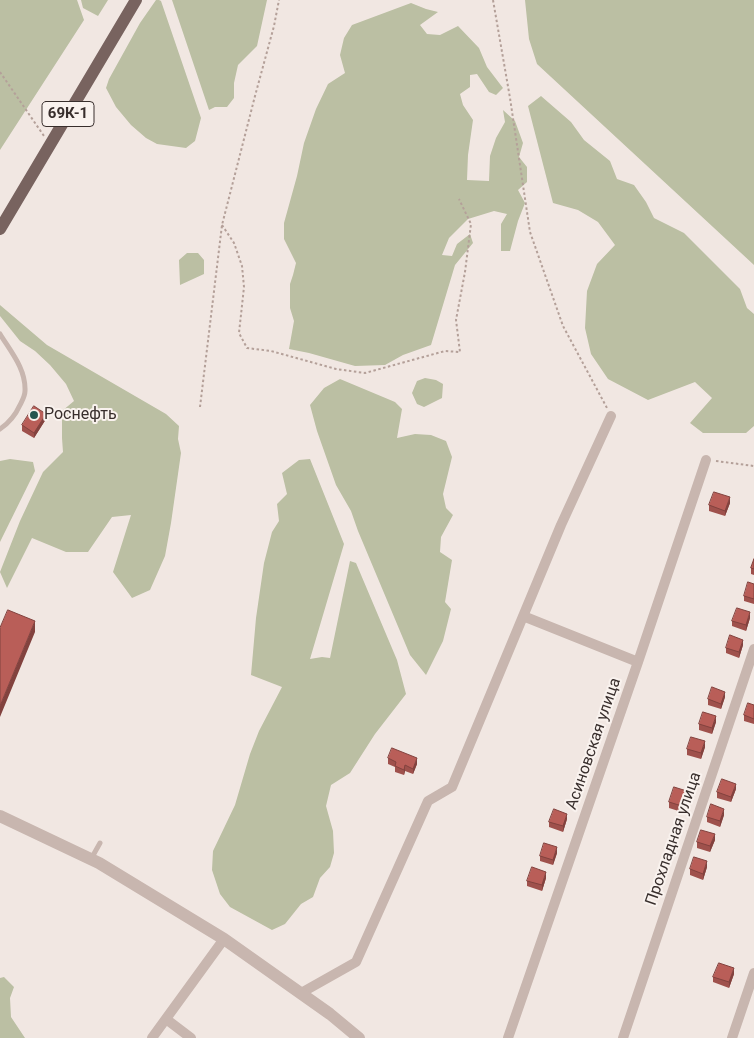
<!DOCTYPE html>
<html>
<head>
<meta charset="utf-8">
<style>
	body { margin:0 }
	canvas { display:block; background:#f1e7e2 }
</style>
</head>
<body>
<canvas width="754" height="1038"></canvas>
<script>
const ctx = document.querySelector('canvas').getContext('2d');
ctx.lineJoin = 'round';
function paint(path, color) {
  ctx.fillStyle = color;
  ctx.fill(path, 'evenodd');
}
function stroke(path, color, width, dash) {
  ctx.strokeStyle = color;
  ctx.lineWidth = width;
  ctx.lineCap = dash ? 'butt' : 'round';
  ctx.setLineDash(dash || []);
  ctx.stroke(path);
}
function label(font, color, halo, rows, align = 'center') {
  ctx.font = font + ' Roboto,sans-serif';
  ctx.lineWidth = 4;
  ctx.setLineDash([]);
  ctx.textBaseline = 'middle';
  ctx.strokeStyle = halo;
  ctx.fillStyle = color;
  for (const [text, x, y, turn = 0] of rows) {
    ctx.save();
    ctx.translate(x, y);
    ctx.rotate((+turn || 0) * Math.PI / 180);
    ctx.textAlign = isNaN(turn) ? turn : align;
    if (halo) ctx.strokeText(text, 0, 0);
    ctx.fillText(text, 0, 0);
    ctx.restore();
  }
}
paint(new Path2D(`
	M0,0H77L84,20L0,150Z
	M81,0H108L98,16L83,8Z
	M156,0H159L161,1L201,118L195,141L186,148L157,144L146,138L131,125L116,107L106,88L109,79L140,23Z
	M172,0H267L257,46L238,65L234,83V98L227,107H215L209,110Z
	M525,0H754V265L537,64L529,39Z
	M411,3L426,9L438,12L420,25L427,34L440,35L458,26L479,48L487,67L503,88L496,95L489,92L477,74L470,75V87L460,94L463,105L473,120L468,155L467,180L489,181L490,156L496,138L505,122L503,110L515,121L523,143L519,157L527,167V182L518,190L525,203L518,221L510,251H501V224L507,214L494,211L468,219L449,238L442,255L452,256L457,244L470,234L473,243L455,265L431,345L403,355L385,365L355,366L309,353L289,349L294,321L290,308V284L293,275L296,263L284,239V223L297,176L304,143L316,109L328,84L345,73L340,55L344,38L352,25Z
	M541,96L571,122L584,140L610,161L617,179L634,185L646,202L654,218L684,233L740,289L747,308L754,314V426L746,433H703L690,423L712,398L695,382L648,400L608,379L591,354L585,328L587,291L597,264L615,245L598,222L578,210L553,203L528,106Z
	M187,253H198L204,260V274L180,285L179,260Z
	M0,305L47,345L166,414L179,426L178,439L181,453L171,523L165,556L150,590L132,598L113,572L131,515L112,517L88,552H66L32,538L7,588L0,572L20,521L43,472L63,452L62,438V411L74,401L66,384L50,365L35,351L20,341L0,316Z
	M425,378L436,380L443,384L442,398L424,407L417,404L412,393L417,381Z
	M340,379L395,402L402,409L397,438L415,434L431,435L446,441L452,457L443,494L446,508L453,515L441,537L440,552L452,560L445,602L451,609L443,641L426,675L410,655L358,531L351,511L336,485L317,431L310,405L324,388Z
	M10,459L33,462L35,471L0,542V461Z
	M310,459L344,544L310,659L322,657L330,658L350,561L356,563L397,660L406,694L375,734L350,773L331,785L326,806L333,831L334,853L330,867L320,878L313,897L301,904L285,924L272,930L230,907L220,894L212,870L213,851L235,805L250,754L259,731L282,687L251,675L256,618L264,563L272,532L279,521L277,504L287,494L282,473L299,460Z
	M4,977L14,987L10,998L11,1017L25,1038H0V978Z`), '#bbbfa3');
stroke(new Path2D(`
	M493,0L510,98L530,232L563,326L607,408
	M0,72L44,136
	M222,225L234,243L242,266L244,287L239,333L247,348L271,351L336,369L365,373L445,351L460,352L456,320L465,272L471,224L459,199
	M200,407L222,225L255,96L274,26L279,0
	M716,461L754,466`), '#b4a099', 2, [2.5, 2.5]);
stroke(new Path2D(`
	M0,334C11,352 26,369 25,391C25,396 22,401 20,405C15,416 9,423 0,429
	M91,859L100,843`), '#c8b6af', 5);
stroke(new Path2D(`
	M523,616L638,662
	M301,993L356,962L428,801L452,787L561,525L611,416
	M166,1019L191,1038
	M152,1038L224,939
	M508,1038L638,662L706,460
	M623,1038L754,649
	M732,1038L754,973`), '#c8b6af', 10);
stroke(new Path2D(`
	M0,816L99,863L224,939L330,1014L359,1038`), '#c8b6af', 12);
stroke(new Path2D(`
	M0,229L136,0`), '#78635f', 12);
paint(new Path2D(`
	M46,419L34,438L22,431V425Z
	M730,503L725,516L709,511V505Z
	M754,559V575L751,574V568Z
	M754,584V604L744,601V596Z
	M750,618L746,631L732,626V621Z
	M743,645L739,658L726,653V648Z
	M725,697L721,709L708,705V699Z
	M754,705V724L744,721V715Z
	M716,722L712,734L699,730V724Z
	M705,747L701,759L687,755V749Z
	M388,758L417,764L413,774L405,771L404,775L395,772V767L388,764Z
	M736,789L731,802L717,798V792Z
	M690,798L685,813L669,808V802Z
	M724,815L720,827L707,822V817Z
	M567,819L563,832L549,827V822Z
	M715,840L710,852L697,848V842Z
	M557,853L553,865L540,861V856Z
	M707,867L703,880L690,875V869Z
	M546,878L542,891L527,886V881Z
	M734,974L729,988L713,982V977Z`), '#9f514c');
paint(new Path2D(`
	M46,414V419L34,438V433Z
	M730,497V503L725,516V511Z
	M750,612V618L746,631V625Z
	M35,621V632L0,717V706Z
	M743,640V645L739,658V652Z
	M725,692V697L721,709V704Z
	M716,716V722L712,734V728Z
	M705,741V747L701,759V753Z
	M417,758V764L413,774V769Z
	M405,765V771L404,775V770Z
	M736,784V789L731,802V797Z
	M690,792V798L685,813V807Z
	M724,809V815L720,827V821Z
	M567,814V819L563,832V826Z
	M715,834V840L710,852V846Z
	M557,847V853L553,865V860Z
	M707,861V867L703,880V874Z
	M546,872V878L542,891V885Z
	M734,968V974L729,988V982Z`), '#82423e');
const building = new Path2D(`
	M34,406L46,414L34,433L22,425Z
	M714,492L730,497L725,511L709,505Z
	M754,559V569L751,568Z
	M748,582L754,584V599L744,596Z
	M737,608L750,612L746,625L732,621Z
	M8,610L35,621L0,706V628Z
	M730,635L743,640L739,652L726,648Z
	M712,687L725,692L721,704L708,699Z
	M748,703L754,705V719L744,715Z
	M703,712L716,716L712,728L699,724Z
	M691,737L705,741L701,753L687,749Z
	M392,748L417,758L413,769L405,765L404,770L395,766L396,762L388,758Z
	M722,779L736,784L731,797L717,792Z
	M674,787L690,792L685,807L669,802Z
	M711,804L724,809L720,821L707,817Z
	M554,809L567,814L563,826L549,822Z
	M701,830L715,834L710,846L697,842Z
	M544,843L557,847L553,860L540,856Z
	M694,857L707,861L703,874L690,869Z
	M532,867L546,872L542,885L527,881Z
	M719,963L734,968L729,982L713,977Z`);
paint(building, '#b95e58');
stroke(building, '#82423e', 1);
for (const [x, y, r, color] of [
	[34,415,5,"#265550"]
]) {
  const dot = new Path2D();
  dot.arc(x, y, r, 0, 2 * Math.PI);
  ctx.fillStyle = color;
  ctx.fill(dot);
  stroke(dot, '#f9f2ee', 2);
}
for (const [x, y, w] of [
	[68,114,52]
]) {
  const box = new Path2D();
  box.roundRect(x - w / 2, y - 12.5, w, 25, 4);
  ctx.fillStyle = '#f9f2ee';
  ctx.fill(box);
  stroke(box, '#382e2c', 1);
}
label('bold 15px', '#382e2c', null, [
	["69К-1",68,114]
]);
label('16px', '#382e2c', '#f9f2ee', [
	["Роснефть",44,415]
], 'left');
label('16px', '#382e2c', '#f9f2ee', [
	["Асиновская улица",594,744,-71],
	["Прохладная улица",674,839,-71]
]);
</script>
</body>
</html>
